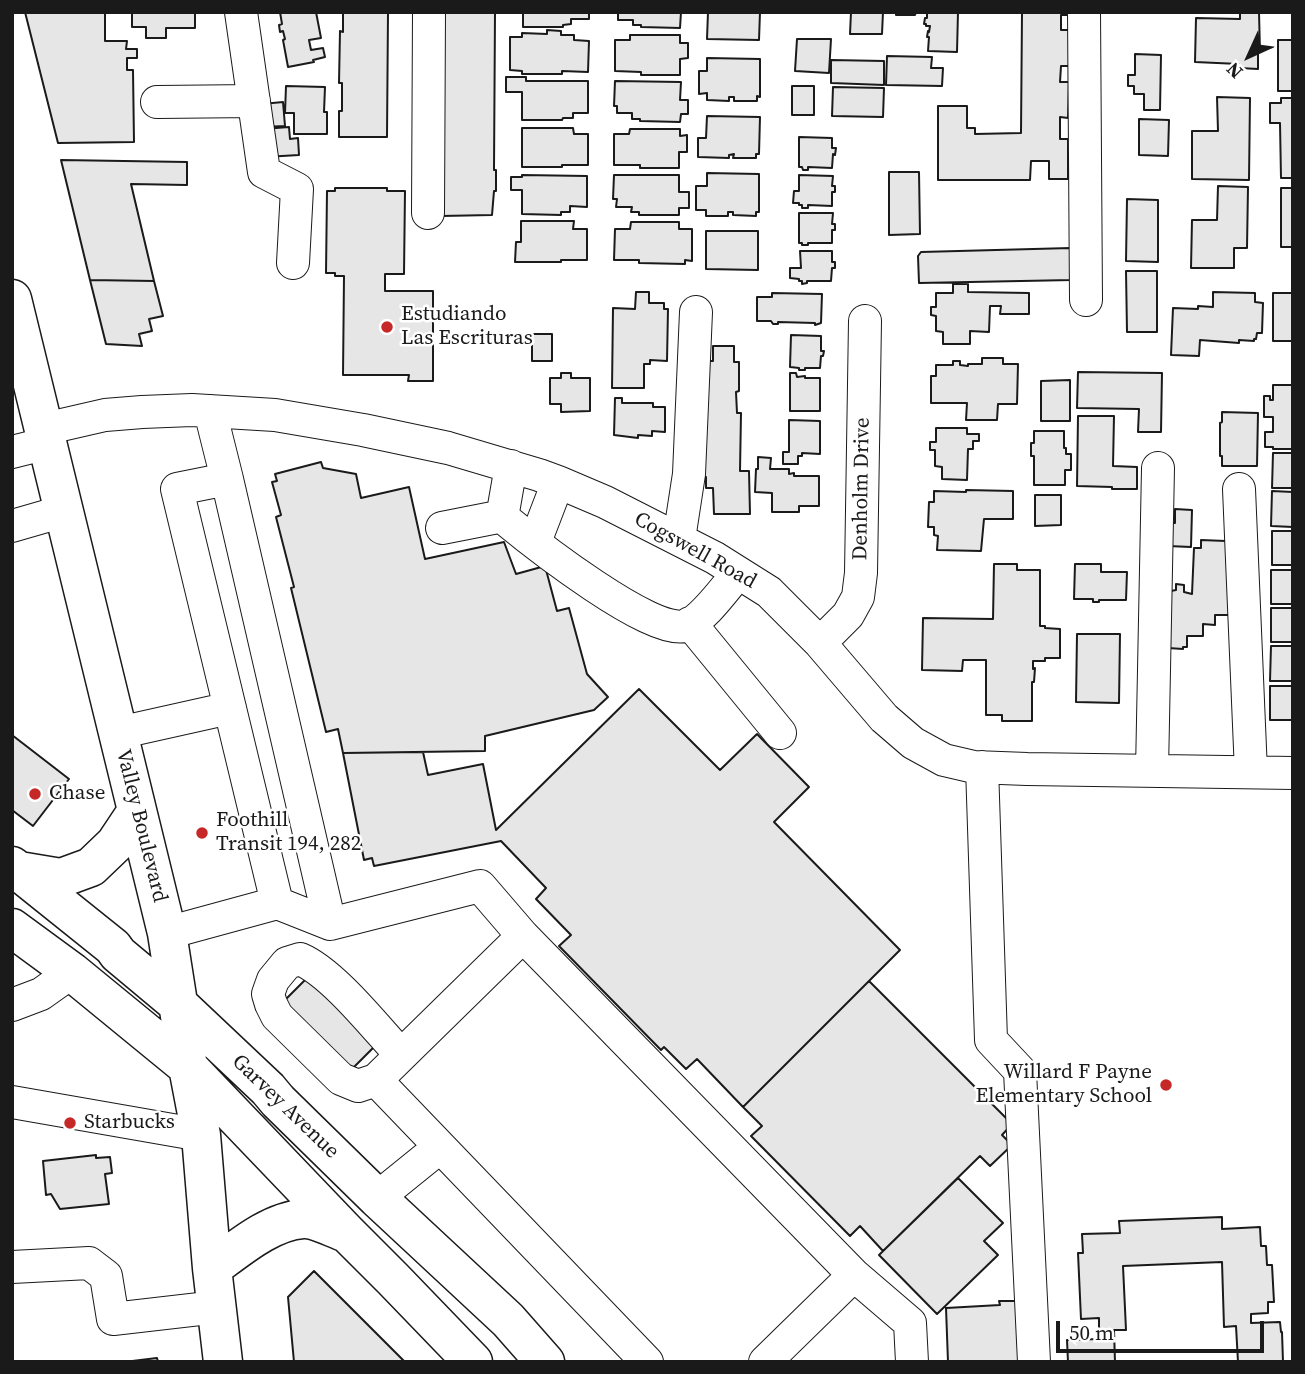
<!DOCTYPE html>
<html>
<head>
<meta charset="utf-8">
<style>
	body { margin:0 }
	#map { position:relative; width:1305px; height:1374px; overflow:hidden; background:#fff; font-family:"Source Serif 4",serif }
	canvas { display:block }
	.frame { position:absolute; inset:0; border:14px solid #1a1a1a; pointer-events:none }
	.north { position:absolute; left:1214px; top:21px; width:70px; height:70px; -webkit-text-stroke:5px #fff; paint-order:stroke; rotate:225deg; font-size:19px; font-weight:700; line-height:28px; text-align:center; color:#1a1a1a }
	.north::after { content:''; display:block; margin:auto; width:24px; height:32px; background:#1a1a1a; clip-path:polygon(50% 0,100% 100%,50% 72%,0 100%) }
	.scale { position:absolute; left:1056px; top:1321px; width:208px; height:32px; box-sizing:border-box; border:4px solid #1a1a1a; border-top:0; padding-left:9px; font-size:21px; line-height:24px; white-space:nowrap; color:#1a1a1a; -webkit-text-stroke:5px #fff; paint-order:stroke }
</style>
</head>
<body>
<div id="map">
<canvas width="1305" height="1374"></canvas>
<div class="frame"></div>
<div class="north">N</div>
<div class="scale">50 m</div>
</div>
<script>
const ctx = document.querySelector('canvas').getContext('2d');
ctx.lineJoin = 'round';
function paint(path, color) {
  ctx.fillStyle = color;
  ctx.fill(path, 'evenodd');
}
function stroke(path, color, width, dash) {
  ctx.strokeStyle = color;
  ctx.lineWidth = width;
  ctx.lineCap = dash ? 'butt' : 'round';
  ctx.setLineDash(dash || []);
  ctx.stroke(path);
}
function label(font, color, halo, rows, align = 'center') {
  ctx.font = font + ' "Source Serif 4",serif';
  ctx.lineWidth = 5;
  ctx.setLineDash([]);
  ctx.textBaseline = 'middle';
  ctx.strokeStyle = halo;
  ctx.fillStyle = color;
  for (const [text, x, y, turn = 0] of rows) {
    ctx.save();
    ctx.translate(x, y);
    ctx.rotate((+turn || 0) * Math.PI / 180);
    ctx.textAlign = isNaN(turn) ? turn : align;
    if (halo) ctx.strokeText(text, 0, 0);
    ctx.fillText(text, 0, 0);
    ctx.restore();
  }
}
const building = new Path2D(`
	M25,12H105V41H127L126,49H137V58H127V70H133L134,142L58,143Z
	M132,12H195V28H166V38H146V27H132Z
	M280,12H316L321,38L309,40L311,50L323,48L325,57L313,60L314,62L288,67L283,40L285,39L283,31L280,32L279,25L282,24Z
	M343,12H388L387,137H339V111H342V83H339L340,31L343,32Z
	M442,12H495L494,170H496V191H494L492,215L441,216Z
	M523,12H589V19H571V24L563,25V27H523Z
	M615,12H681L680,28L641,27V25H633V20H618V13Z
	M708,12H760L759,40L707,39Z
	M851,12H883L882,34H850Z
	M896,12H916L915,15H896Z
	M927,12H958L957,52L928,51L929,37H927L928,31L929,32L930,26H926V24H924L925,18H927Z
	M1022,12H1069V15H1061V30H1069V66H1061L1060,82H1069L1068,118L1060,117V139H1068V179H1049V161H1031L1030,180H938V106H967V128H975V134L1021,133Z
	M1240,12H1259L1260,52H1258V69L1239,68V64L1195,62L1196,18L1240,19Z
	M547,30L561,31V35H574V40L589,41L588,72L562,71V74H522V71L510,70V37H522V33L547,34Z
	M630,35H680V43H688V58L680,59V75H641V72L615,71V40H630Z
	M797,39H831L829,73L795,71Z
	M1278,40H1293V91H1278Z
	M1135,54L1161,55L1160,110H1144V94H1134V86H1128V75H1135Z
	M887,56L932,57L931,68H943L942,86L886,85Z
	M707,58L760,59V97L757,96V101H734V97H729V101L707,100V93L699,94V71H707Z
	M831,60L884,61V85L831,83Z
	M506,77H526V81H588V113H573V118H563L562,120H522V92H506Z
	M615,81L681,82L680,100H688V114H681L680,122L640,121V119H632V113H617V106H614Z
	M286,86L325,87L324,112H327V134H294V113H285Z
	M792,86H814V115H792Z
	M833,87L884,88L883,117L832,116Z
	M1217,97L1250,98L1249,180L1192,179V131H1218Z
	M1281,98H1293V178H1281L1280,123H1270V103H1281Z
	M283,102L285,126L263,127L262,104Z
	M707,116L760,117L759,154H756V158H733L734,154L729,155V158L698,157V138H706Z
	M1139,119L1169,120L1168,156L1139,155Z
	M289,127L290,139L298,138L299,155L265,157L263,129Z
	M522,128H573L574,134H588V165H562V167H522Z
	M630,129H680V136L687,135V152H679V168H640V165H614V134H629Z
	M799,137L832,138V148H836L835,155L833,154L832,168L808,167V170H803L802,167H799Z
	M61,160L187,162V185L131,184L154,281L90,280Z
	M889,172H919L920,234L889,235Z
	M707,173L759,174V212H756V216L733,215V212H728V216H706V210H696V186H707Z
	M522,175L587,176V207L570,206V212H561V215L522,214V190H511V177H522Z
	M614,175H679V192H689V208H679V215H639V212H631L632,207H616L617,199H613Z
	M799,175L833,176L832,186H835V192H832V206L808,205V208H802V205H799V203H793L794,191H799Z
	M1218,186L1248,187L1247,248H1234V268H1191L1192,220H1217Z
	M335,188H387V191H405L404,274H385V291H433V381H408L409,375H343L344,276H335V273H326L327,191H335Z
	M1281,188H1293V247H1281Z
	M1127,199L1158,200V262L1126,261Z
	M799,213H833L832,224H835V230H832V243H808V245H802V243H799Z
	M521,221H574L573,229H587V260H561V262H515L516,242H521Z
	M631,222H679V229H692V261L685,260V264L639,263V260H614L615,229H630Z
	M706,231H758V270L706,269Z
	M1071,248L1072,280L919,283L918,256L921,252Z
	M800,251H832V262H835V268H832L831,281H807V283L802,284V281H799V279L790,278V268H801Z
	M1126,271H1157V332H1127Z
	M90,280L154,281L163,316L149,319L152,331L139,334L142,346L106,344Z
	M953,284H968V292L1029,293V314H1000L1001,306H990L989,332L970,331V344H943V332L936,331V316L931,315V307H936V293H953Z
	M636,292H649V303H664V309H668L667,361L650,360V364H644V388H612L613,308L635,309Z
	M1213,292L1255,293V302L1263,303L1262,333H1257L1256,339H1254V341L1239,340V343L1200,340L1199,356L1171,355L1173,308L1198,309V306L1213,307Z
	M772,293L822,294L821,323L815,325V323L778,322V324H773L771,321H757V297H772Z
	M1273,293H1293V341H1273Z
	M532,334H552V361H532Z
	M791,335L821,336V351H824L823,356H821L820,368H805V370H799V368L790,367Z
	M713,346H734V362H739V391L736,392L737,413H741L740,471H749L750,514H714L713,488H706V477H702L706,361H713Z
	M982,358H1003V364H1018L1017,404H998L997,420H966L967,403H931V376H936V365H953V361H960V365L968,366V364H982Z
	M1078,372L1162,373L1161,432H1138L1139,409L1077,408Z
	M561,373H571V378H590V411L561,412V404H550V378H561Z
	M790,373H796L797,377L805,376V378H820V411H790Z
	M1070,380V421H1041V381Z
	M1273,385H1293V449H1273V447H1265V432H1273V417H1264V396H1270V400H1273Z
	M615,398H622V403H653V407H665V432L652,431V436L638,435V438L614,435Z
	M1222,412L1258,413L1257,466H1222V456H1220V423L1222,422Z
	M1078,416H1114L1113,466L1137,467V489H1112V487L1077,486Z
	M789,420L820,421V454L802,453V456H798V464H783V452H789Z
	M936,428H967V434H979V441H973V449H968L967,480L942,479V467L935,466V450H930V442H936Z
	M1034,431H1064V448H1066V454H1071V470H1065V485H1034V456H1031V443H1034Z
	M1273,453H1293V488H1272Z
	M758,457L771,458L770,469H789V474L794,473V476H819V506H799V512H772V493L755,492L756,469H758Z
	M321,462L323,468L356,474L361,498L409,487L425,559L504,542L516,574L545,566L557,611L569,608L587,674L608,697L594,710L485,736V751L343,753L338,729L326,732L291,588L294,587L276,517L281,515L272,482L277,481L275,474Z
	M966,490L1013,491V519H984L981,551L937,550L938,536L934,535V527H928L929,502H934V491L966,492Z
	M1272,491L1293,492V527L1271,526Z
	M1035,495H1061V525L1035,526Z
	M1175,509L1192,510L1191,547L1168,546V523H1175Z
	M1272,531H1293V565H1272Z
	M1201,540L1226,541V560H1230V615H1215V625L1203,624V636H1187V647H1183V649L1168,648L1171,591L1176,590V584L1184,585V592L1192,594L1194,548H1201Z
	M994,564H1017V570H1040V626H1045V628L1060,629V658H1045V661H1033V669L1035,668L1034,682H1032V721H1002V715H986V660H963L962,671L922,670L923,618L993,619Z
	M1075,564H1101V572H1127L1126,600H1099V602H1093V599H1074Z
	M1271,570H1293V604H1271Z
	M1271,608H1293V642H1271Z
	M1077,634H1120L1119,703L1076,702Z
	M1271,646H1293V681H1270Z
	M1270,686H1293V720H1270Z
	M639,689L720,770L757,734L809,787L774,822L900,950L743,1107L697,1059L686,1069L664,1047L661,1050L559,946L571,935L536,899L546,888L501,841L374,866L372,858L364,860L343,753L423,752L428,775L483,764L496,830Z
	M12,735L69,779L33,826L12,810Z
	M310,975L376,1041L373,1048L345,1076L277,1008Z
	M869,981L1012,1124L1002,1135L1012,1145L990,1166L980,1156L883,1251L860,1226L850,1236L751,1136L762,1126L743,1107Z
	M96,1155V1158L110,1157L112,1173L105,1174L109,1204L60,1209L51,1194L46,1195L43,1161Z
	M958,1178L1003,1223L984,1241L998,1255L937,1314L879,1255Z
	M1222,1217V1229L1260,1227L1261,1246H1266L1267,1265H1272L1274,1302H1268V1313L1251,1314V1323L1280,1322L1281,1332H1282L1283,1362H1238L1236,1326L1224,1327L1222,1262L1123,1266L1126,1330H1114L1115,1362H1068L1067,1340L1099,1339V1318L1081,1319L1078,1253H1083L1082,1234L1120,1233L1119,1221Z
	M314,1271L405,1362H294L288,1297Z
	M999,1301H1017L1019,1362H948L946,1308L1000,1305Z
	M157,1358L158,1362H124Z`);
paint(building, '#e6e6e6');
stroke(building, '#1a1a1a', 2);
const minor = new Path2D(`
	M241,12L264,172L297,189L293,263
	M1084,12L1086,300
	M157,102L254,101
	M428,213L429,12
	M210,411L227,479
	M44,429L105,415L142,412L192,410L275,415L363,430L448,448L539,475L558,482L605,502L715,558L769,592L820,643L884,718L913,743L944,760L974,767L1027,769L1293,773
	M12,452L48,443
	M511,466L503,512L506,520C535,544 651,635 685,626C702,621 726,587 738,573
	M1239,489L1251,772
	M12,526L64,511
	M442,528L503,516
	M679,539L689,474L696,312
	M535,542L558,482
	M690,623L780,733
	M820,643L848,615L858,597L861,573L865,321
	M118,733L230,708
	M982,767L991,1040L1020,1071L1034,1362
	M1152,771L1158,468
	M277,903L177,489L227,479L330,924L480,886L523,936L376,1080L647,1362
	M167,933L277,903L330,924
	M523,936L854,1275L765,1362
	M12,1005L41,994L72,972
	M376,1080L358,1086L341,1079L277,1016L271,1004L268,994L273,980L287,963L300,959C333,973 376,1028 401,1055
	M12,1102L201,1135
	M377,1198L440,1147
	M12,1267L89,1263L106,1276L113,1319L217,1307
	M854,1275L910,1323L912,1362`);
const major = new Path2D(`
	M12,299L167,933L188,1067L201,1135L212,1268L223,1362
	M12,866L113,947L118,954L179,1005L268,1089L278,1101L377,1198L508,1320L545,1362
	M19,871L61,878L91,867L115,844L137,811
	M12,928L72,972L188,1067L346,1232L393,1279L473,1362
	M212,1268C237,1250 270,1221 303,1219C313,1218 334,1228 344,1232`);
stroke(minor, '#1a1a1a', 34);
stroke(major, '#1a1a1a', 41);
stroke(minor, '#fff', 32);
stroke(major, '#fff', 38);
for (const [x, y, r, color] of [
	[387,327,7,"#c62828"],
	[35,794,7,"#c62828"],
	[202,833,7,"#c62828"],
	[1166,1085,7,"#c62828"],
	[70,1123,7,"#c62828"]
]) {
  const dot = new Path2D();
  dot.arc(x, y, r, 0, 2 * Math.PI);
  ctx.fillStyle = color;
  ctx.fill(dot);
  stroke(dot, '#fff', 2.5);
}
label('21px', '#1a1a1a', '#fff', [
	["Estudiando",401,315],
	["Las Escrituras",401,339],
	["Chase",49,794],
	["Foothill",216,821],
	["Transit 194, 282",216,845],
	["Willard F Payne",1152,1073,"right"],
	["Elementary School",1152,1097,"right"],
	["Starbucks",84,1123]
], 'left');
label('21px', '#1a1a1a', '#fff', [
	["Denholm Drive",862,489,-89],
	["Cogswell Road",695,551,29],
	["Valley Boulevard",141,826,76],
	["Garvey Avenue",285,1107,44]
]);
</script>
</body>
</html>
